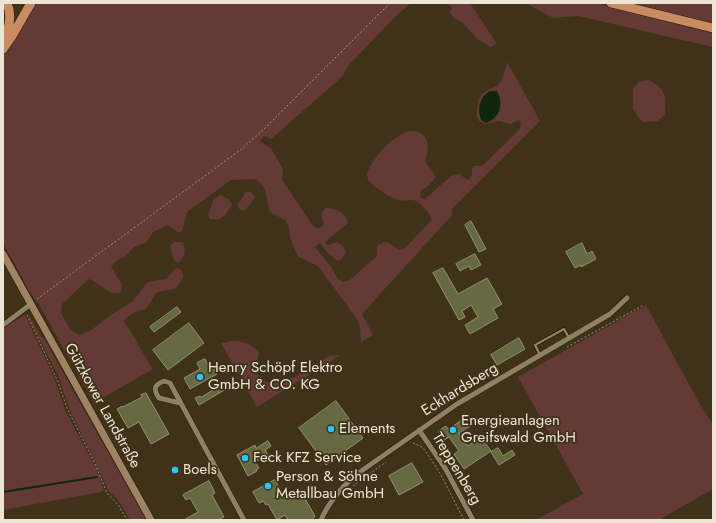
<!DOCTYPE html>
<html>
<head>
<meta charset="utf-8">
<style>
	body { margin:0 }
	#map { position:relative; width:716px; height:523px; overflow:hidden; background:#3f3219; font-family:Jost,sans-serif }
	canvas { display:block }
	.frame { position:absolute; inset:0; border:4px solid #ece5d6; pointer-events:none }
</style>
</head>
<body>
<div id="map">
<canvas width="716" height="523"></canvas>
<div class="frame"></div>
</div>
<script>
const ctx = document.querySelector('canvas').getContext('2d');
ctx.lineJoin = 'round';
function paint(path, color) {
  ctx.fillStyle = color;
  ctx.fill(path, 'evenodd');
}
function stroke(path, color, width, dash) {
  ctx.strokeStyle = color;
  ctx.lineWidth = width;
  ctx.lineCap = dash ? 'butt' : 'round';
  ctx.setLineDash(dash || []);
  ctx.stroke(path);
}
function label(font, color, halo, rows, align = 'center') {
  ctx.font = font + ' Jost,sans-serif';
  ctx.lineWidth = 3.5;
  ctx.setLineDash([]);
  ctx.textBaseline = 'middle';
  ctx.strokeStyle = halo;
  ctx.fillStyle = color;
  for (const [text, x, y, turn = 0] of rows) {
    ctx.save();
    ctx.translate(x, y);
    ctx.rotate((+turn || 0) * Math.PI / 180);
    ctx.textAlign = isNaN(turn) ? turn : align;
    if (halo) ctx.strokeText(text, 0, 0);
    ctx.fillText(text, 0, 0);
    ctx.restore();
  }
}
paint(new Path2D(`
	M35,3H411L396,16L348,66L343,76L271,139L264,136L260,141L271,148L283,169L282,180L313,226L318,229L322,227L324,223L321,214L325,208C339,210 343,210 348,223L325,242L328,245L337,242L343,246L346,252L342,259L338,261L328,253L320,243L315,247L330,265L338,279L343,282L350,280L377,256V246L384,242L389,243L399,250L405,248L431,221C431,216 430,214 426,210C412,193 411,204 396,199C385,196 376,187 368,180C368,179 367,175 367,174C371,158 407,117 424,136C426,139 428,143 428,147C428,152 426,157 425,162L432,170L436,177L426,188L422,189L420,193L421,198L425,199L451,176L459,174L468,180L472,175V169L473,166H482L519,130L521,125L519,120L510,124L499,121L485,124L479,121L476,114L479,98L484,92L497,86L502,80L507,62L540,121L452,209V215L362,314L373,335L361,342L360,327L356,318L319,267L312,263L298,257L290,238L289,227L285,220L270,212C265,198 270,192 256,179L231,180L187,212L182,231L179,233L167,225L153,232L147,242L134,247L126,256L116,261L111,267L122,285L121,293C108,296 100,283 89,279L62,304L61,313L70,329L79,335L90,331L115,312L132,302L147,283L152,281L166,279L175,269L179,268L183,273V278L175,289L161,291L156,293L146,309C136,311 131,313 124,321L153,369L94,403L40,306L31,294L3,243V55Z
	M447,3H470L497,44L491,47L477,39L462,22L455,19L450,13L452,7Z
	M525,3H595L713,32V47L578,16L553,18Z
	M625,3H705L713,5V24Z
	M649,80C667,90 665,95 665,114L658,121L642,122L633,109V89L639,82Z
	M246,192H251L255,197L245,211L240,210L237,206Z
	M220,195L229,199L232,205C225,215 223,221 210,219L208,215L214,199Z
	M174,242H183C186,251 186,256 178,263L173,259L170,246Z
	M646,305L699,403L713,424V489L659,520H536L583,494L518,377Z
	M25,315L54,377L65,410L97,470L104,491L101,492L3,510V328Z
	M28,317H30L42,338L43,337L146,520H130L117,498L109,492L69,408L58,375Z
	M231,341C243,341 252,343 259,353L255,370L259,377L268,383H273L282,379L295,377L329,356L341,355L257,407L221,343Z`), '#633a36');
paint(new Path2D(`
	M490,91H497C504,104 500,118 486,123L481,120C477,109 479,97 490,91Z`), '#0f280b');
stroke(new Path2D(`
	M3,492L97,477`), '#0f280b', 2);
const building = new Path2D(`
	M471,221L486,249L479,252L465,225Z
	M582,243L587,254L592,251L596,259L581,267V265L575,268L566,252Z
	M475,254L481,265L471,270L469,266L460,271L456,264Z
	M443,268L458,294L487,278L502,304L493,309L498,318L470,334L465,325L478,317L471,305L462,311L465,317L459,320L433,273Z
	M177,307L181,312L154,332L150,327Z
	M189,323L204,343L168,370L153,350Z
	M519,338L525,349L497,365L491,355Z
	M205,359L208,365L211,364L217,374L190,389L184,378L200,369L197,363Z
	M223,384L226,389L199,405L195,398L200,396L201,397Z
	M146,393L169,434L151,444L139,422L128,428L117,409L122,406L123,407L142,397L141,395Z
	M336,401L363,438L326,465L299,428Z
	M467,417L472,425L459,433L468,446L481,437L491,451L464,469L454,454L459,451L449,437L444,440L438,431L446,426L448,429Z
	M268,441L271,446L265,450L268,455L255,462L259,468L256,470L257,471L248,476L237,455L255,445L256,448Z
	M498,448L503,456L512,450L515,455L499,465L491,452Z
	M412,463L423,482L399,495L389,476Z
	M275,480L285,498L300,490L315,516L312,520H288L285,515L277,520L268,504L266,505L263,501L259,503L253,492Z
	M209,481L215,493L212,495L224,517L218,520H184L198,512L190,498L186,500L183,495Z`);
paint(building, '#666941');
stroke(building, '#8e9173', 1);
const lane = new Path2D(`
	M540,355L535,345L564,329L569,338`);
const street = new Path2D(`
	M3,325L31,304
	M180,403L159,398C153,389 154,385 164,381L170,383L244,520
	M419,430L445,468L473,520
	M321,520C329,501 342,487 357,474L457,404L610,314L627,298`);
const secondary = new Path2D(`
	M3,254L151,520`);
const highway = new Path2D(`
	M611,3L713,28
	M3,44C8,30 13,17 7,3
	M3,49L12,36L31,3`);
stroke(lane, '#251902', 4);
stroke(street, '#251902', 6);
stroke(secondary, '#251902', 8);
stroke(highway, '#251902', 10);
stroke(new Path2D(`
	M37,299L243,148L263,130L390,3
	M27,315L58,382L67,408L96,466L107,493L119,506L127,520
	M567,347L642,306
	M413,443L422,447L426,452L441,475L464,520
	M353,486L386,462`), '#998f7b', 1, [2, 2]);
stroke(lane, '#8e8064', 2.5);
stroke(street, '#8e8064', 5);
stroke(secondary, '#a08363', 7);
stroke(highway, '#c98b61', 9);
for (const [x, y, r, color] of [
	[200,377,4,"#22c9fd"],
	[331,429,4,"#22c9fd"],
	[453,430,4,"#22c9fd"],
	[245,458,4,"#22c9fd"],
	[175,470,4,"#22c9fd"],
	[268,486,4,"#22c9fd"]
]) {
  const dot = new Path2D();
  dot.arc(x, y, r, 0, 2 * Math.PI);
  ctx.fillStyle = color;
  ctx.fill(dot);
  stroke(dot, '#3f3219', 1.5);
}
label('15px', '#ece5d6', '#3f3219', [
	["Henry Schöpf Elektro",208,368],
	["GmbH & CO. KG",208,385],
	["Energieanlagen",461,421],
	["Greifswald GmbH",461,438],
	["Elements",339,429],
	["Feck KFZ Service",253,458],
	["Boels",183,470],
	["Person & Söhne",276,477],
	["Metallbau GmbH",276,494]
], 'left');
label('15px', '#ece5d6', '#3f3219', [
	["Eckhardsberg",460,390,-32],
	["Gützkower Landstraße",102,406,61],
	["Treppenberg",456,469,59]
]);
</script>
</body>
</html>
